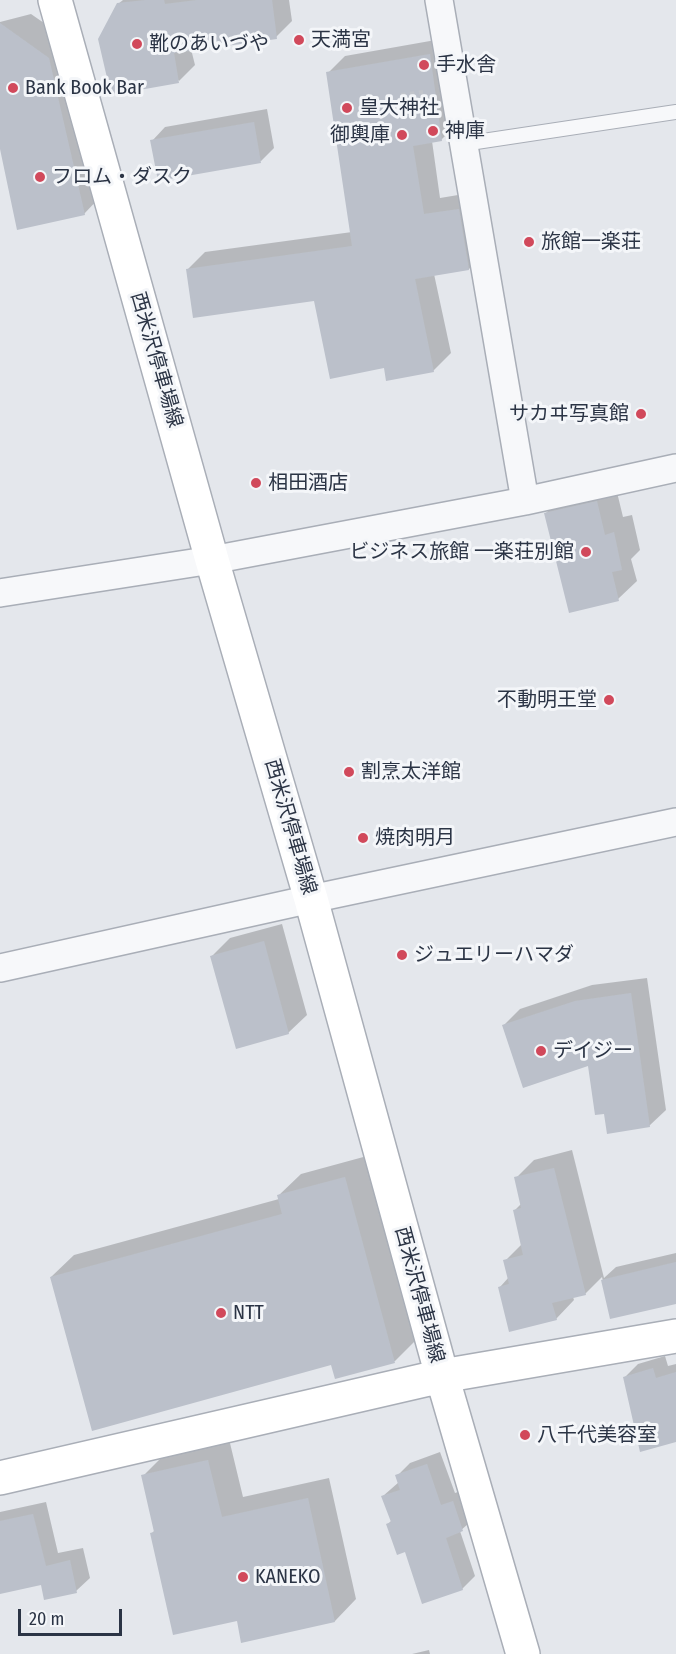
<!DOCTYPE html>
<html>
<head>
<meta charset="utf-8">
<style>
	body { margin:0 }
	#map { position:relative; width:676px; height:1654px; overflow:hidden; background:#e4e7ec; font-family:"Fira Sans Condensed",sans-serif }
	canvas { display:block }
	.scale { position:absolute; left:18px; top:1609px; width:104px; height:27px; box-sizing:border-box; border:3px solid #2b3445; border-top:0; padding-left:8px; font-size:18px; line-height:21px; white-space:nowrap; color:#2b3445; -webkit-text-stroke:4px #f4f6f9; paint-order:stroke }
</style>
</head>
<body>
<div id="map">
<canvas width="676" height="1654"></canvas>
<div class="scale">20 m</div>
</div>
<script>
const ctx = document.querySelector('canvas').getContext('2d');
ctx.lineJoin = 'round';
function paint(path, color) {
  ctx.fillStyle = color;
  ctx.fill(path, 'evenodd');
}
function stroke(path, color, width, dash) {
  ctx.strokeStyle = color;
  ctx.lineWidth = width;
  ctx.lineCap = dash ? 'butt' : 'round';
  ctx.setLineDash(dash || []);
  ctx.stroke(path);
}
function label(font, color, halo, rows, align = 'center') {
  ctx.font = font + ' "Fira Sans Condensed","Noto Sans JP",sans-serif';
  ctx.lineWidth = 6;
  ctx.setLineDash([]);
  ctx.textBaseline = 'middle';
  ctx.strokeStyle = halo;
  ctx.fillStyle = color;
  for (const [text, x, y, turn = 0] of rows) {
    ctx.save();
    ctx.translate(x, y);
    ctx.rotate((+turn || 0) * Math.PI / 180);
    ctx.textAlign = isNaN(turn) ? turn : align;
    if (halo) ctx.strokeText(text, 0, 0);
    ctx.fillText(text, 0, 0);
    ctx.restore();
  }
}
paint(new Path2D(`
	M123,0H289L292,21L276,37L191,49L195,65L179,81L118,4Z
	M31,14L67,39L102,195L84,214L0,141V22Z
	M447,38L458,123L441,140L432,141L440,198L476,192L486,251L469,269L434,274L451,353L433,371L385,366L315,299L188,269L205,252L352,232L328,73L345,56Z
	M267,109L274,148L261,161L152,141L165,127Z
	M615,484L623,517L632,515L640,550L631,559L637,581L618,599L546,513L564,495Z
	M282,924L307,1015L288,1033L212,956L230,938Z
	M647,978L666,1110L649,1126L605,1112L589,1064L503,1026L520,1009L592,985Z
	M572,1150L604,1278L616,1267L676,1253V1302L611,1315L602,1277L585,1294L573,1297L574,1300L556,1319L500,1287L509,1277L505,1261L522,1244L514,1211L522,1203L516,1178L534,1160Z
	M367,1156L417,1339L395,1361L336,1377L332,1363L51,1277L74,1255L279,1199L278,1196L301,1174Z
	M665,1356L668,1366L676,1364V1440L625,1377L638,1364Z
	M229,1439L243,1497L329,1478L356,1599L335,1621L238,1619L152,1533L155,1530L143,1476L164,1455Z
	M440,1452L455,1493L466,1489L476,1517L460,1531L475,1576L462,1589L405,1550L388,1524L392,1520L383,1496L399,1482L397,1476L410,1463Z
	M46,1502L58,1553L83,1548L90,1578L76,1591L42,1583L0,1579V1512Z
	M429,1650L430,1654H412Z`), '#0003');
paint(new Path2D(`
	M146,0H164L165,4L197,0H272L277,39L174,53L179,83L111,95L98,39L117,3Z
	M0,23L49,58L85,215L17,230L0,149Z
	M430,54L442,141L413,146L424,214L459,209L469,270L415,279L434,372L386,381L384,368L330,379L314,301L193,318L186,269L352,246L326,72Z
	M254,122L261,163L158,181L150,140Z
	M597,501L605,535L614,532L622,570L612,572L619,601L569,613L544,513Z
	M264,941L289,1034L236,1049L210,956Z
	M631,993L650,1127L607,1134L604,1114L595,1115L588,1066L523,1088L502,1025L575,1001Z
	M554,1168L586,1295L552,1303L557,1320L509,1332L498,1287L509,1284L503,1260L523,1255L513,1210L521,1208L514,1177Z
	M345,1177L395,1363L335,1379L331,1365L92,1431L50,1277L282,1214L277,1195Z
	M676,1262V1304L610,1319L601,1280Z
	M653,1368L656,1378L676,1372V1442L640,1452L623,1377Z
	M208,1460L222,1517L308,1498L335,1622L241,1643L237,1621L173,1635L150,1533L154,1532L141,1475Z
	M427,1464L441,1505L453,1501L463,1531L446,1538L463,1590L422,1604L405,1552L397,1555L386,1524L391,1522L381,1496L400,1490L395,1475Z
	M33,1514L46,1566L70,1560L77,1593L44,1600L41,1585L0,1594V1521Z`), '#bbc0ca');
const lane = new Path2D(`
	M463,144L676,112`);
const street = new Path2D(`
	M439,0L525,501
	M0,593L212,560L525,501L676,468
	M0,968L311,899L676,822`);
const secondary = new Path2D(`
	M55,0L212,560L311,899L442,1376L523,1654
	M0,1478L442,1376L676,1336`);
stroke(lane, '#a9aeb7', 16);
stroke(street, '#a9aeb7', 30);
stroke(secondary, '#a9aeb7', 36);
stroke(new Path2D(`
	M401,95L423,92`), '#c2c5cb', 4, [4.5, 4.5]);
stroke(lane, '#f7f8fa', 14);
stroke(street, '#f7f8fa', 27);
stroke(secondary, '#fff', 33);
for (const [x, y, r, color] of [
	[299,40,6,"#d1495b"],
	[137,44,6,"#d1495b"],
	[424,65,6,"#d1495b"],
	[13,88,6,"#d1495b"],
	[347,108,6,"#d1495b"],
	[433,131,6,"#d1495b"],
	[402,135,6,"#d1495b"],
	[40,177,6,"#d1495b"],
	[529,242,6,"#d1495b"],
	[641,414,6,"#d1495b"],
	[256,483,6,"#d1495b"],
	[586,552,6,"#d1495b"],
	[609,700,6,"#d1495b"],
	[349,772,6,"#d1495b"],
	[363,838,6,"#d1495b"],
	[402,955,6,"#d1495b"],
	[541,1051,6,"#d1495b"],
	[221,1313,6,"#d1495b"],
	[525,1435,6,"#d1495b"],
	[243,1577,6,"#d1495b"]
]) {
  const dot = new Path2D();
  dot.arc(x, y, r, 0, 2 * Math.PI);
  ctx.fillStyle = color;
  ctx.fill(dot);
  stroke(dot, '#f4f6f9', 2);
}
label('20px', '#2b3445', '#f4f6f9', [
	["天満宮",311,40],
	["靴のあいづや",149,44],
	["手水舎",436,65],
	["Bank Book Bar",25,88],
	["皇大神社",359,108],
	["神庫",445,131],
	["御輿庫",390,135,"right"],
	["フロム・ダスク",52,177],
	["旅館一楽荘",541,242],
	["サカヰ写真館",629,414,"right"],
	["相田酒店",268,483],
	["ビジネス旅館 一楽荘別館",574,552,"right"],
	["不動明王堂",597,700,"right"],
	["割烹太洋館",361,772],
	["焼肉明月",375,838],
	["ジュエリーハマダ",414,955],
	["デイジー",553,1051],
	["NTT",233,1313],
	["八千代美容室",537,1435],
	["KANEKO",255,1577]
], 'left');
label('20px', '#2b3445', '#f4f6f9', [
	["西米沢停車場線",156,360,74],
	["西米沢停車場線",290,827,74],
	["西米沢停車場線",419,1295,75]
]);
</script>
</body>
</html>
